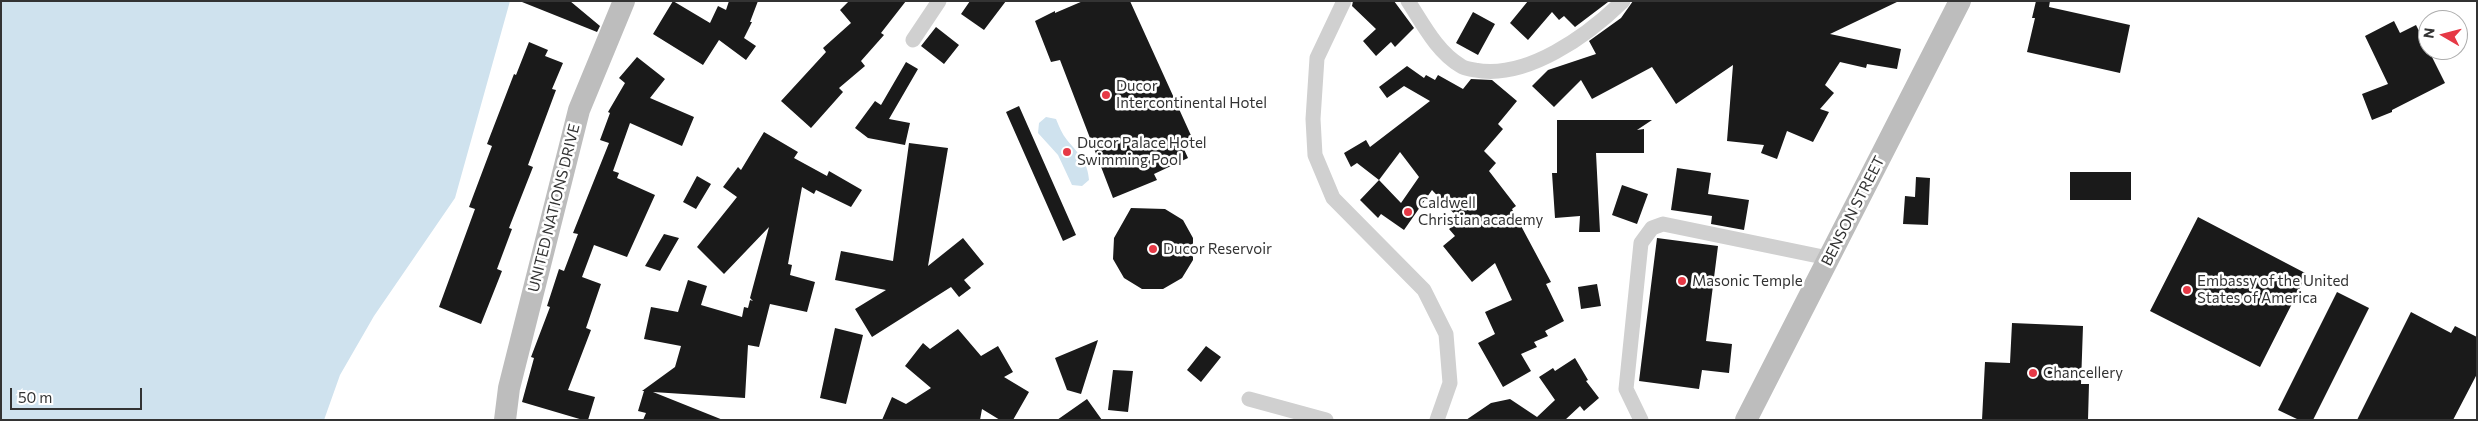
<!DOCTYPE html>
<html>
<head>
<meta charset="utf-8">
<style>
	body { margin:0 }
	#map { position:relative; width:2478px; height:421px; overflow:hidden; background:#fff; font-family:Commissioner,sans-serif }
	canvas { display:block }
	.frame { position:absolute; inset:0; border:2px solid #333; pointer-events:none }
	.north { position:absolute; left:2418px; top:10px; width:50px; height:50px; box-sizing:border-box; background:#fff; border:1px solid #adadad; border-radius:50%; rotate:278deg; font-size:14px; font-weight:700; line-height:20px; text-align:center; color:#333 }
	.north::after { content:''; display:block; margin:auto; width:18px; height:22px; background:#e63946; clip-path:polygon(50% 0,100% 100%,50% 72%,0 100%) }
	.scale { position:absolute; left:10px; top:388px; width:132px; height:22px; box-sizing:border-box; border:2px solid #333; border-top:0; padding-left:6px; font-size:15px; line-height:18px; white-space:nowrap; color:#333; -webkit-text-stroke:4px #fff; paint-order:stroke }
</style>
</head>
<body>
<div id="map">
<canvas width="2478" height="421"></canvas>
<div class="frame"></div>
<div class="north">N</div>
<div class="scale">50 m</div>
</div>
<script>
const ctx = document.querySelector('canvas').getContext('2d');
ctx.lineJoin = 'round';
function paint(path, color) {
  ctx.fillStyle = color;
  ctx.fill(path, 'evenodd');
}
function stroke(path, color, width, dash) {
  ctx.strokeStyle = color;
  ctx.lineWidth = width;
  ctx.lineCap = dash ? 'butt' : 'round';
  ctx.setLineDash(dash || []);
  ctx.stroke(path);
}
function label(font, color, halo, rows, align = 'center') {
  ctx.font = font + ' Commissioner,sans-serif';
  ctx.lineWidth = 5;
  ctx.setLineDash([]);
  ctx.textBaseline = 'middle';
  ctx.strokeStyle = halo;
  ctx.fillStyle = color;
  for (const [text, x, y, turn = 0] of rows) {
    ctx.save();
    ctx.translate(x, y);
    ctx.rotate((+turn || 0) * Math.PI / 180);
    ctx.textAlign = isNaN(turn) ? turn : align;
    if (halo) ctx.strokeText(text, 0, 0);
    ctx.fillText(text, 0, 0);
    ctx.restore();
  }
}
paint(new Path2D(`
	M1,1H510L455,198L374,316L340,375L324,420H1Z
	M1046,117L1056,119C1059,126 1062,134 1067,140C1078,153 1088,162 1089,180L1082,186L1072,185L1058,155L1038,133L1039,123Z`), '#cfe2ee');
paint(new Path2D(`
	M570,1L600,26L597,32L522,2Z
	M673,1L710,23L718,6L726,10L729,1H758L750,22H752L744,38L756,46L746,60L719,40L703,65L653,34Z
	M849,1H906L881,33L884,35L861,61L865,66L839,88L843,92L811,128L781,101L826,52L823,48L851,23L840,10Z
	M970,1H1006L984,30L961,14Z
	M1083,1H1130L1194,142L1183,147L1188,158L1154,174L1157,180L1113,198L1060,60L1051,62L1035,21L1055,11V13Z
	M1353,1H1394L1414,28L1395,47L1391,42L1376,56L1363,41L1376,29L1352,6Z
	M1528,1H1607L1608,2L1575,27L1564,16L1559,20L1552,12L1528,40L1510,23Z
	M1633,1H1899L1830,34L1901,49L1897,69L1867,64L1866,68L1840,62L1825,85L1834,93L1820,109L1829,112L1813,142L1787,131L1777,159L1761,153L1764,145L1727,141L1733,65L1676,104L1652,67L1592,99L1581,80L1554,107L1532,86L1548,70L1596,54L1589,41L1621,18Z
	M2036,1H2050L2049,7L2130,25L2120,73L2027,52L2035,18H2032Z
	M1473,12L1495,24L1478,55L1456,43Z
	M2394,21L2400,33L2416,25L2445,83L2392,110V112L2372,120L2362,94L2388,84L2365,36Z
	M936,27L959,45L944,64L921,46Z
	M529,42L548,50L545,56L563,63L552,89L556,90L528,165L533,167L509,228L512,229L497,269L502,271L481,324L439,307L475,209L469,207L492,146L487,144L514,74L516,75Z
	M637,57L665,79L650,98L694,117L682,146L630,123L613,171L619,173L617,178L655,195L627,257L594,245L582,277L601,284L586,328L591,330L568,390L595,397L588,420H583L522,402L534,358L531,357L550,307L547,306L559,269L564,271L578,234L573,233L609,143L600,140L610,113L608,112L625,83L619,78Z
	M906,62L918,69L889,119L910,123L905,145L868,138L855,128L875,101L881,105Z
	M1407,66L1424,78L1426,75L1435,80L1438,75L1463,89L1471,79L1492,80L1517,101L1498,124L1503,129L1484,151L1496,163L1489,171L1516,206L1512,209L1551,282L1546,284L1564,321L1545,331L1548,336L1534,342L1537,347L1521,354L1531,371L1503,387L1478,343L1495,334L1485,312L1512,300L1495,263L1472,282L1443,246L1455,236L1449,229L1460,220L1432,190L1404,230L1381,214L1378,218L1360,200L1379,180L1357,163L1351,167L1344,153L1366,140L1370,147L1430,101L1404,86L1387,98L1379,87ZM1400,152L1419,177L1401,203L1379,180Z
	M1019,106L1076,235L1063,241L1006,112Z
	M1557,120H1652L1637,130L1644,129V153H1596L1600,232H1579L1580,216L1555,218L1552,173H1557Z
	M764,132L798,152L794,158L827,176L829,171L862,190L851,207L816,190L814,194L802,187L788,264L792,265L790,275L815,282L807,312L770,304L759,347L748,345L745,398L653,392L723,420H643L646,413L638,411L644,391H642L675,367L681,346L644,339L651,307L678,312L688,280L707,286L701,305L742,317L744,307L748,308L750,300L753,301L750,298L769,227L724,274L697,247L737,197L723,187L738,167L741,170Z
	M909,143L948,148L928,266L963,238L984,264L964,280L971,288L959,297L951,287L872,337L855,309L886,290L835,280L841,251L893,261Z
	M1677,168L1711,173L1708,194L1749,200L1744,230L1711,224L1712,216L1671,210Z
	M2070,172H2131V200H2070Z
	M697,176L711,184L696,209L683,202Z
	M1916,177L1930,178L1928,225L1903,224L1905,196L1915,197Z
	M1622,185L1648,194L1637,224L1612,215Z
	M1131,208L1165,209L1183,220L1193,238V260L1182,278L1163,289H1142L1124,278L1113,259L1114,238Z
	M2198,217L2307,274L2260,367L2150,311Z
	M664,234L679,238L660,271L645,266Z
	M1657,238L1718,246L1706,341L1732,344L1729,373L1702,370L1699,389L1639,381Z
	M1597,284L1601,306L1581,309L1578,287Z
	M2337,292L2369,308L2313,420H2299L2278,410Z
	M2411,312L2451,333L2455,326L2477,337V374L2453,420H2357Z
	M2012,323L2083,326L2081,384H2089L2088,420H1982L1985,362L2010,363Z
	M835,328L863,335L846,404L820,398Z
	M958,329L981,356L998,346L1013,372L1004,377L1029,392L1013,420H1000L982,409L980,420H882L892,397L906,404L931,388L905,366L923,343L930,349Z
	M1098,340L1081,394L1067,390L1055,358Z
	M1206,346L1221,357L1201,382L1187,370Z
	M1575,358L1588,380L1586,381L1599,398L1584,411L1580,406L1565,420H1466L1491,403L1510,399L1537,417L1555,400L1539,377L1553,368L1555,371Z
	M1113,370L1133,371L1128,412L1108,410Z
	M1087,399L1102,420H1057Z`), '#1a1a1a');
stroke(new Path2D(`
	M1344,1L1317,58L1313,119L1315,155L1333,198L1424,290L1446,334L1450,383L1437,420
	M1408,1C1423,24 1437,52 1461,66C1465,69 1471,69 1475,70C1527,80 1588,35 1623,1
	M913,40L939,1
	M1249,399L1326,420
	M1641,420L1626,389L1641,243L1652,228L1663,224L1828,258`), '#d0d0d0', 15);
stroke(new Path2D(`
	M505,420L509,388L579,110L624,1
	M1746,420L1960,1`), '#bdbdbd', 22);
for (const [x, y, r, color] of [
	[1106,95,5,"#e63946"],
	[1067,152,5,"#e63946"],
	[1408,212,5,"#e63946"],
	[1153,249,5,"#e63946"],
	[1682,281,5,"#e63946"],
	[2187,290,5,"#e63946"],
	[2033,373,5,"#e63946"]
]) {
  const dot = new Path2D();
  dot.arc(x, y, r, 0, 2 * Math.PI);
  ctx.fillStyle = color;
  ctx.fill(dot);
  stroke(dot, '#fff', 2);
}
label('15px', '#333', '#fff', [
	["Ducor",1116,86],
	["Intercontinental Hotel",1116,103],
	["Ducor Palace Hotel",1077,143],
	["Swimming Pool",1077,160],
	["Caldwell",1418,203],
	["Christian academy",1418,220],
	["Ducor Reservoir",1163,249],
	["Masonic Temple",1692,281],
	["Embassy of the United",2197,281],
	["States of America",2197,298],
	["Chancellery",2043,373]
], 'left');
label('15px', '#333', '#fff', [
	["UNITED NATIONS DRIVE",554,208,-76],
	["BENSON STREET",1853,211,-63]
]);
</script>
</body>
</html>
